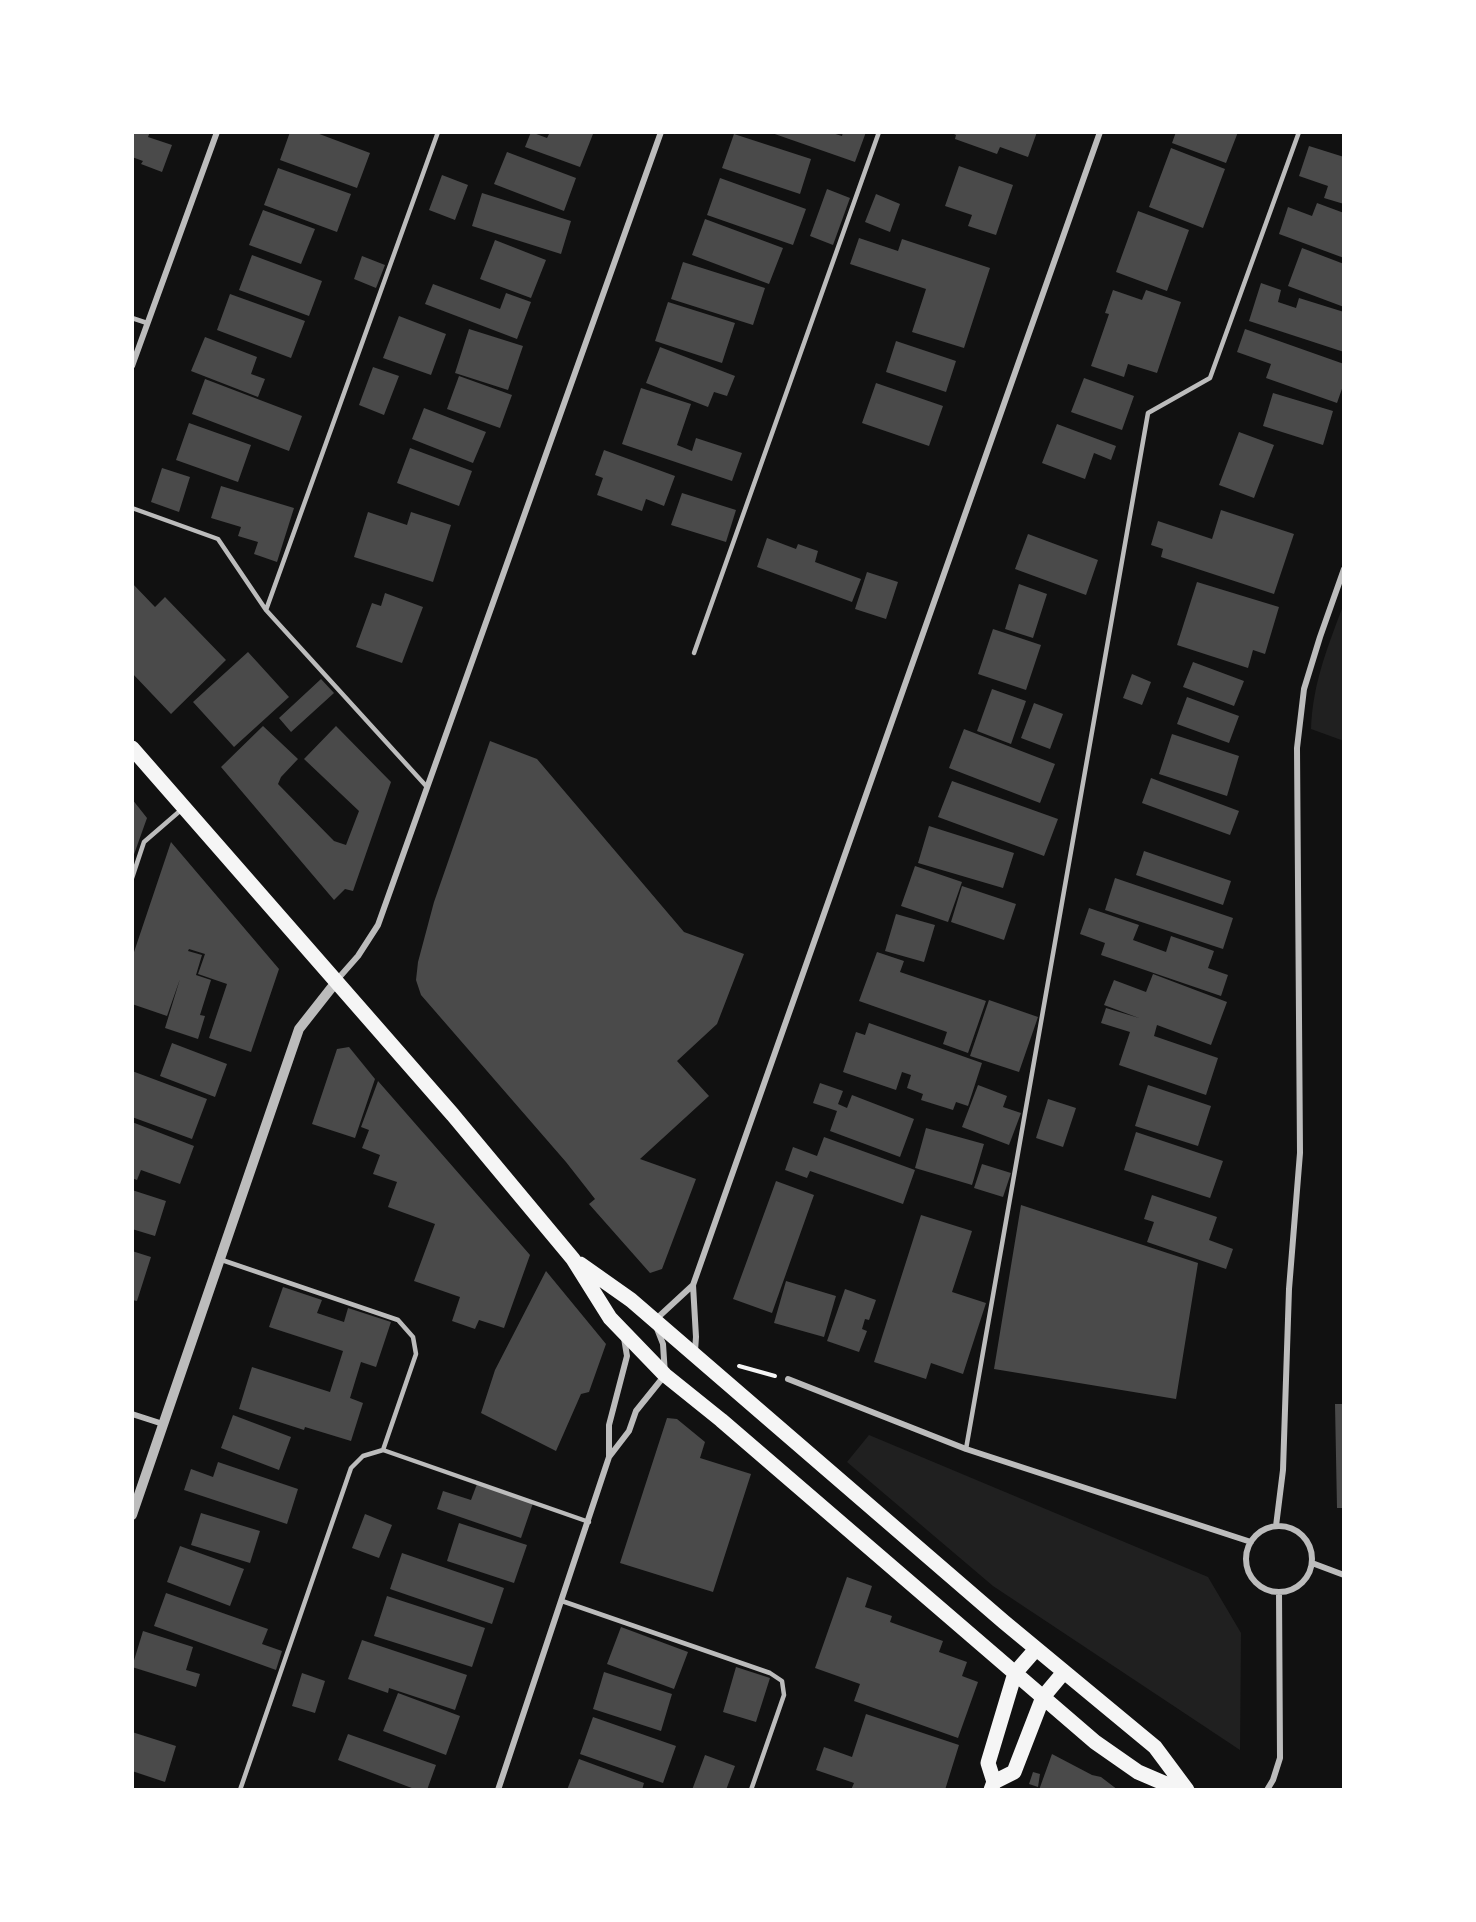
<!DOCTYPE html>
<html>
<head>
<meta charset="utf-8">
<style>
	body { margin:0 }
	#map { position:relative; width:1476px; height:1922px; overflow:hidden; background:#111; font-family:Quicksand,sans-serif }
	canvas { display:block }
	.frame { position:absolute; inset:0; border:134px solid #fff; pointer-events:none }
</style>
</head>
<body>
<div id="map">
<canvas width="1476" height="1922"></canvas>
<div class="frame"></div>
</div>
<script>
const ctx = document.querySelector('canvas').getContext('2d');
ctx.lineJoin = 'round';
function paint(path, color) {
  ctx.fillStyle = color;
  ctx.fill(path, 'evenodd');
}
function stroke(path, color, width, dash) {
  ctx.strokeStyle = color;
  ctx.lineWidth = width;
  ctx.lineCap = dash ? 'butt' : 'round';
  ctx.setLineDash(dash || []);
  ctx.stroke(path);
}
paint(new Path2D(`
	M1344,603V741L1311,729C1313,681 1328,647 1344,603Z
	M869,1435L1208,1577L1241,1633L1240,1750L993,1586L847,1462Z`), '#202020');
paint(new Path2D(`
	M132,132H150L148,137L172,145L162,172L141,164L143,161L132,157Z
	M290,132H314L370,153L357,188L280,160Z
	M531,132L547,138L550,132H587L593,134L580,167L525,147Z
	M769,132H829L842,136L843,132H866L855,162Z
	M950,132H1037L1028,157L1000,147L997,154L955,139L956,135Z
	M1176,132H1238L1226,163L1172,143Z
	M734,134L811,159L800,194L722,168Z
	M1309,146L1344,157L1342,162L1344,163V204L1324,198L1328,186L1299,176Z
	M1171,148L1225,169L1203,228L1149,207Z
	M507,152L576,178L564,211L494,184Z
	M959,166L1013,185L996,235L968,226L972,215L945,206Z
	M278,168L351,194L337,232L264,205Z
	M442,175L468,185L455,220L429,210Z
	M720,178L806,209L793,245L707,215Z
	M827,189L850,198L833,245L810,236Z
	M482,193L571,221L561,254L472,226Z
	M876,194L900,204L890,232L865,222Z
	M1317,203L1344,213V258L1279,234L1288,207L1312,216Z
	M263,210L315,229L301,264L249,245Z
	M1138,211L1189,230L1167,291L1116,272Z
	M705,219L783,248L769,284L692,255Z
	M859,238L898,251L902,239L990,268L964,348L912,332L926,289L850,264Z
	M495,240L546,260L531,298L480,279Z
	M1302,248L1344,264V307L1288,286Z
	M252,255L322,281L309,316L239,290Z
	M362,256L385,265L376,288L354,279Z
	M683,262L765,288L753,325L671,299Z
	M1261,283L1281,290L1278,302L1296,308L1299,298L1344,312V352L1249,321Z
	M433,284L500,309L506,293L531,302L517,339L425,304Z
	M1113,290L1142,300L1146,290L1181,302L1157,373L1128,364L1124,377L1091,366L1109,314L1105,313Z
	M230,294L305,321L291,358L217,330Z
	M668,302L735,323L722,363L655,341Z
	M399,316L446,334L431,375L383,358Z
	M469,329L523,346L508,390L455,373Z
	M1245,329L1344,364V383L1337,403L1266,378L1271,364L1237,352Z
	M205,337L257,357L251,374L265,379L258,397L191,371Z
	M896,341L956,361L946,392L886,372Z
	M660,347L735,376L727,396L714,392L708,407L646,383Z
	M373,367L399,376L384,415L359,405Z
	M459,376L512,395L500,428L447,409Z
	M1084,378L1134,396L1122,430L1071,412Z
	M205,379L302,416L289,451L192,414Z
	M876,383L943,406L929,446L862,423Z
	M641,388L691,404L677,445L692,451L696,438L742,453L732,481L622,444Z
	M1273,393L1333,411L1323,445L1263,426Z
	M424,408L486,432L473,463L412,439Z
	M189,423L251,445L238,482L176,460Z
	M1057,424L1116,446L1111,460L1094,453L1085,479L1042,463Z
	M1239,432L1274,445L1254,498L1219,485Z
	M410,448L472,471L459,506L397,483Z
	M604,450L675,476L664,506L646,499L642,511L597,495L603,478L595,475Z
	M162,468L190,477L179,512L151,502Z
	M221,486L294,508L277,562L254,554L258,542L238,536L241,527L211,518Z
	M682,493L736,510L726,542L671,525Z
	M1221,510L1294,534L1274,594L1161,557L1163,549L1151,545L1158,521L1212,539Z
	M368,512L407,525L411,512L451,525L433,582L354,557Z
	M1028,534L1098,560L1086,595L1015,569Z
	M767,538L796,549L798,544L818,551L815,562L861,579L852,602L757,567Z
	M867,572L898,582L886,619L855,609Z
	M1197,582L1279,607L1265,654L1253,650L1248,668L1177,645Z
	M132,583L155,607L165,597L226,660L171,714L132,673Z
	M1019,584L1047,594L1033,638L1005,629Z
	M385,593L423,607L402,663L356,647L372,603L381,606Z
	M993,629L1041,645L1026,690L978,674Z
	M248,652L289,697L234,747L193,702Z
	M1193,662L1244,681L1234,706L1183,687Z
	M1132,674L1151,682L1142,705L1123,698Z
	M321,679L334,693L291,732L279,718Z
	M992,689L1026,701L1011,744L977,731Z
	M1187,697L1239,716L1229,743L1177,724Z
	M1034,703L1063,714L1050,749L1021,738Z
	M263,726L298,759L281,777L278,784L334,841L346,845L359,811L304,759L336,726L391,782L353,891L345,889L334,900L221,767Z
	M964,729L1055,764L1040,803L949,768Z
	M1172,734L1239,756L1227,796L1159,774Z
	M490,741L537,759L684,932L744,954L717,1024L677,1061L709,1096L640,1159L696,1179L662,1269L650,1273L589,1204L595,1199L566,1162L421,995L416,980L418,962L434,902Z
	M1151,778L1239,811L1230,835L1142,803Z
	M952,781L1058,819L1044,856L938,817Z
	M132,799L147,818L132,860Z
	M929,826L1014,853L1003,888L918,863Z
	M171,842L279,969L251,1052L209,1038L227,984L198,974L205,954L189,949L188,951L202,955L196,975L211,980L200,1015L205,1016L198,1039L165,1028L180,979L167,1016L132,1004V958Z
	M1144,851L1231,881L1223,905L1136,875Z
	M915,866L962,882L948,922L901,906Z
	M1115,878L1233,918L1223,949L1105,910Z
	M962,886L1016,904L1004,940L951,922Z
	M1089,908L1139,925L1133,940L1166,952L1171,936L1214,951L1208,968L1228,975L1221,996L1101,955L1105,943L1080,934Z
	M896,914L935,925L924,962L885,951Z
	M877,952L904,961L900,972L986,1001L968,1053L943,1044L947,1032L859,1001Z
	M1153,974L1227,1002L1211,1045L1157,1025L1154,1036L1218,1058L1206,1095L1119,1065L1130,1032L1101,1023L1106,1008L1139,1018L1104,1005L1114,980L1146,992Z
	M989,1000L1038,1017L1019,1072L970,1056Z
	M869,1023L982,1063L968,1106L956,1102L953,1110L921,1100L923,1094L907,1088L911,1075L902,1072L896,1090L843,1072L856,1032L865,1035Z
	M172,1043L227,1064L215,1097L160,1076Z
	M349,1047L375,1079L355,1138L312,1124L337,1049Z
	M132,1071L207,1099L192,1139L132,1117Z
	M378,1081L530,1255L504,1328L479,1320L475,1329L452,1321L460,1297L414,1281L435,1224L388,1207L397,1182L373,1174L380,1155L362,1148L369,1130L361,1127Z
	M820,1083L843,1091L838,1104L847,1108L852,1095L914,1119L900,1157L830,1131L837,1111L813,1103Z
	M978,1085L1007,1096L1003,1107L1021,1113L1009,1145L962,1127Z
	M1148,1085L1211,1106L1198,1146L1135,1126Z
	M1048,1099L1076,1108L1063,1147L1036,1138Z
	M132,1122L194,1146L180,1184L141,1170L137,1180L132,1178Z
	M926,1128L984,1144L972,1185L915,1168Z
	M1136,1132L1223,1161L1210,1198L1124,1170Z
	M824,1137L915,1170L903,1204L810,1171L807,1178L785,1170L793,1147L817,1156Z
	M982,1164L1011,1173L1003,1197L974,1188Z
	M776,1181L814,1195L772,1313L733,1299Z
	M132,1190L166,1201L155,1236L132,1229Z
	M1152,1195L1217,1217L1209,1240L1233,1249L1226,1269L1147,1242L1154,1222L1144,1219Z
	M1021,1205L1198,1263L1176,1399L994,1369Z
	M921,1215L972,1231L952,1292L986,1303L963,1374L931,1363L926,1379L874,1362Z
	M132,1251L151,1257L137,1301L132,1300Z
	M546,1271L606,1344L589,1392L581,1394L556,1451L481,1413L495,1370Z
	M786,1281L836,1296L824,1337L774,1323Z
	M283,1287L322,1300L317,1313L344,1322L348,1308L391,1322L376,1367L361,1362L350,1398L363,1403L351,1441L305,1427L304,1430L239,1409L252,1367L330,1392L343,1351L269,1327Z
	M845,1289L876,1300L869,1320L865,1319L862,1329L867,1331L859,1352L827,1341Z
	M1335,1404H1344V1508H1337Z
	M233,1415L291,1437L279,1470L221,1448Z
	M667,1418L677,1419L705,1442L700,1458L751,1474L713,1592L620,1563Z
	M218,1462L298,1489L287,1524L184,1490L191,1469L213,1477Z
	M477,1484L533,1503L521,1538L437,1509L443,1491L471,1500Z
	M201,1513L260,1531L250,1563L191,1545Z
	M365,1514L392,1525L379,1558L352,1548Z
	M459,1523L527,1545L514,1583L447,1561Z
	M180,1546L244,1569L230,1606L167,1582Z
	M402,1553L504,1588L492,1624L390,1589Z
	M847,1577L872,1586L865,1607L892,1616L890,1622L943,1641L939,1652L967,1662L962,1676L978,1682L958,1738L854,1701L860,1684L815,1668Z
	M166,1593L268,1629L262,1644L282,1651L276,1670L154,1626Z
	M387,1596L485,1628L472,1667L374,1636Z
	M621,1627L688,1652L674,1689L607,1664Z
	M143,1631L193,1647L186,1670L200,1674L196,1687L132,1667Z
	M362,1640L467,1675L455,1710L389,1688L388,1693L348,1679Z
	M736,1667L770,1678L756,1722L723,1712Z
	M604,1672L672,1694L661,1731L593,1709Z
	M302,1673L325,1681L315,1713L292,1706Z
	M398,1693L460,1716L446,1755L383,1731Z
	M866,1714L959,1745L945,1790H851L854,1783L816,1770L824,1747L852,1757Z
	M593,1717L676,1746L663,1783L580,1754Z
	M132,1732L176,1746L165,1782L132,1771Z
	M348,1734L436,1765L427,1790H417L338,1760Z
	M1052,1754L1092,1775L1101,1777L1118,1790H1039Z
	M705,1755L735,1766L726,1790H692Z
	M579,1759L644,1783L642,1790H567Z
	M1033,1772L1040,1774L1038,1787L1029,1784Z`), '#4a4a4a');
stroke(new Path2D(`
	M739,1366L775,1376`), '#f5f5f5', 4);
stroke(new Path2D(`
	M132,318L147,323
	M132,508L218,539L266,610L427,787
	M266,610L438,132
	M694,653L879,132
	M132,878L144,842L181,810
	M219,1259L398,1320L413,1337L416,1354L383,1450
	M966,1449L1148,413L1210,378L1299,132
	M562,1601L770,1673L782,1681L784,1695L751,1790
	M240,1790L351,1468L363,1456L383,1450L589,1522`), '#bcbcbc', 4.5);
stroke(new Path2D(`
	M132,366L217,132
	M336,981L358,956L378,925L661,132
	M695,1351L696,1337L693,1285L1100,132
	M788,1379L966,1449L1251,1542
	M132,1414L163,1424
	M609,1457L629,1431L636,1411L665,1375L663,1344L654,1321L693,1285
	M1276,1526L1283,1470L1289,1289L1300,1153L1297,748L1304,689L1320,637L1344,569
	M1246 1559a33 33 0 1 1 66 0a33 33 0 1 1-66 0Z
	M1312,1563L1344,1575
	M498,1790L609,1457V1425L627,1356L624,1338
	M1267,1790L1273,1780L1280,1758L1279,1592`), '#bcbcbc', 6);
stroke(new Path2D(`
	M132,1515L299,1029L336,982`), '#bcbcbc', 10);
stroke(new Path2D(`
	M132,748L453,1115L573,1259L610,1318L665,1375L721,1420L1095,1742L1138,1772L1180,1790
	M580,1264L631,1300L1004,1622L1155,1747L1187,1790
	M994,1782L1014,1772L1043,1697L1064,1672
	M991,1790L994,1782L988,1763L1015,1673L1036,1649`), '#f5f5f5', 15);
</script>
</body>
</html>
